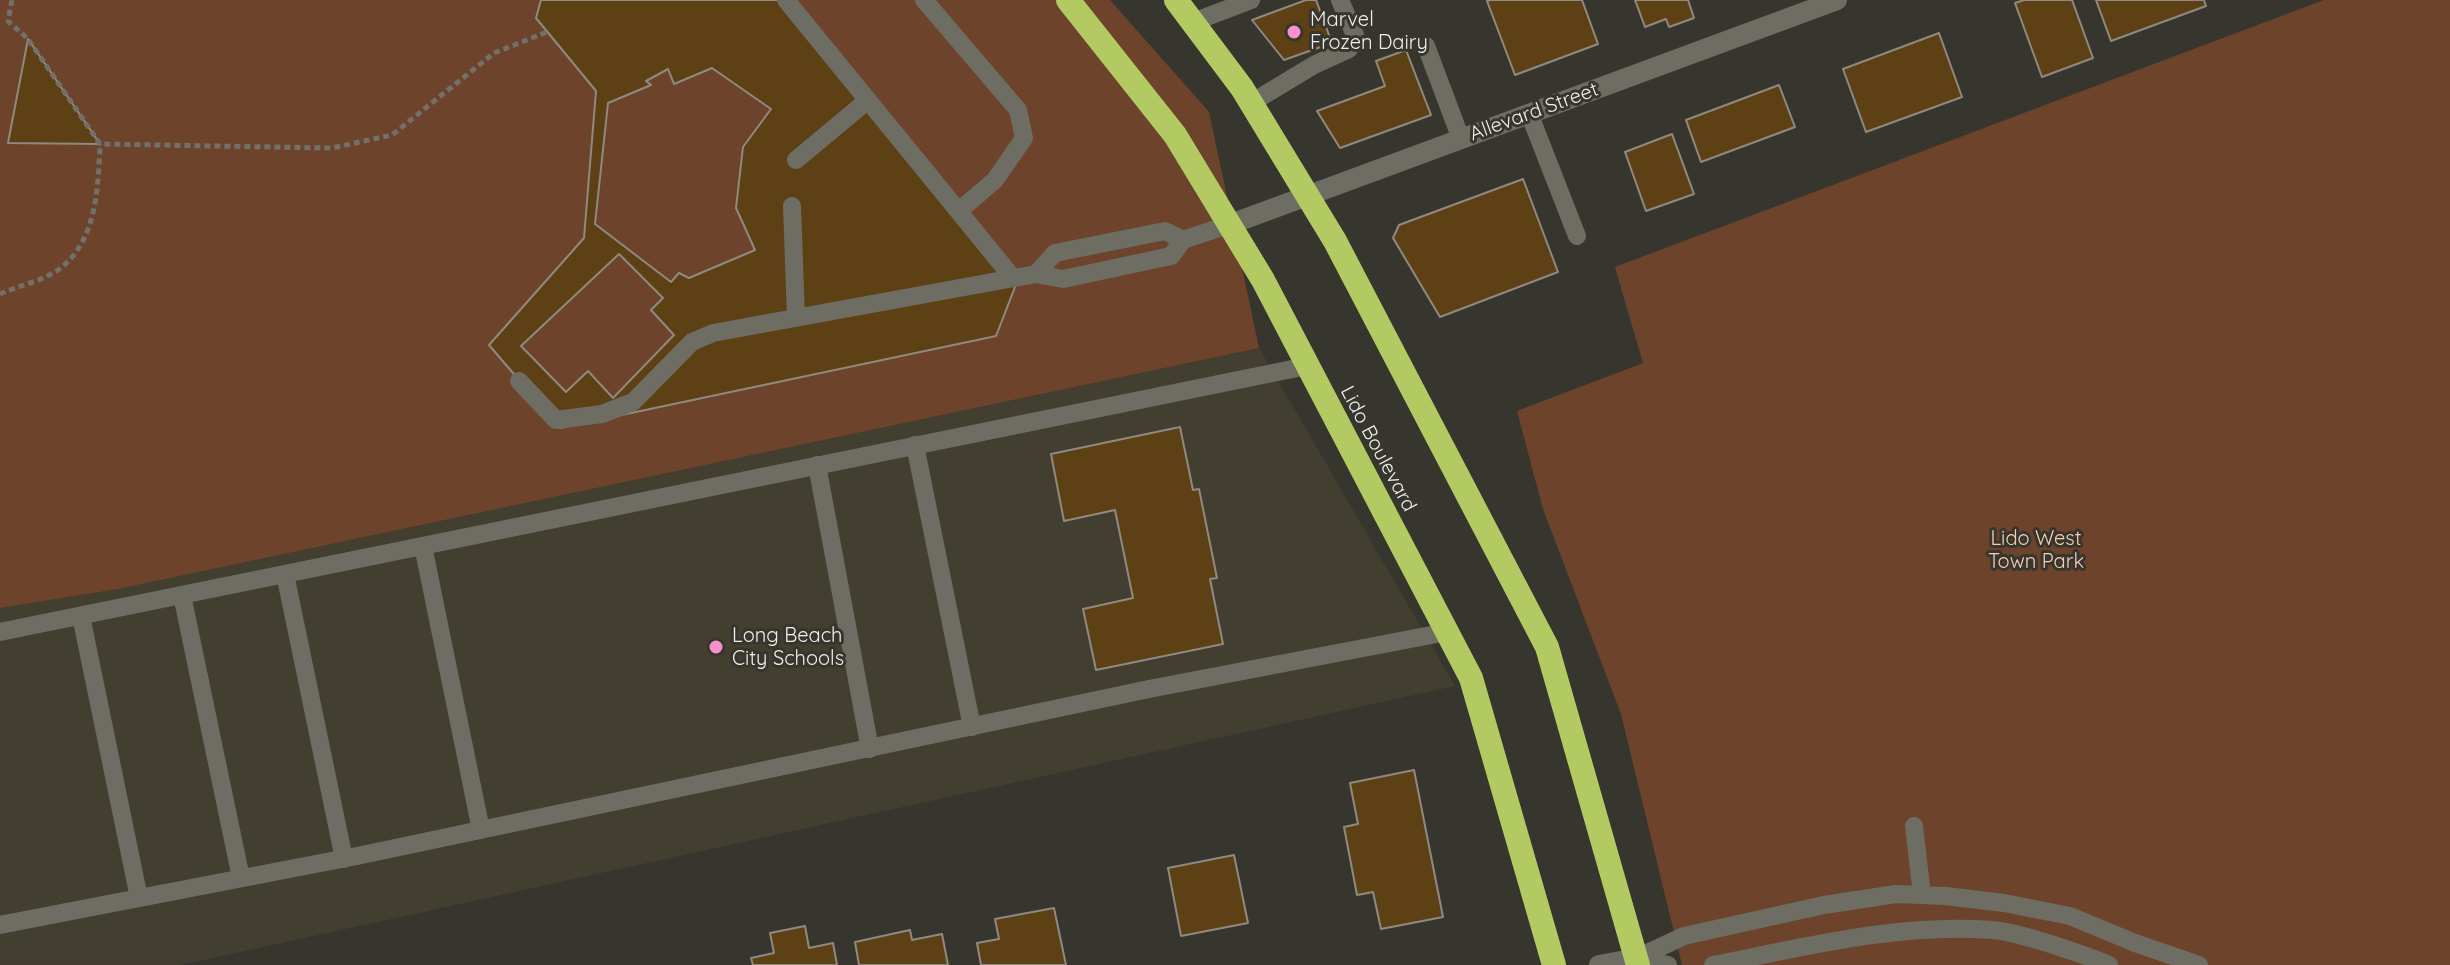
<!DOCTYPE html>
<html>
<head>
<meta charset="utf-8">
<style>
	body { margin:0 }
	canvas { display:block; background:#37362e }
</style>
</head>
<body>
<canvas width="2450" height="965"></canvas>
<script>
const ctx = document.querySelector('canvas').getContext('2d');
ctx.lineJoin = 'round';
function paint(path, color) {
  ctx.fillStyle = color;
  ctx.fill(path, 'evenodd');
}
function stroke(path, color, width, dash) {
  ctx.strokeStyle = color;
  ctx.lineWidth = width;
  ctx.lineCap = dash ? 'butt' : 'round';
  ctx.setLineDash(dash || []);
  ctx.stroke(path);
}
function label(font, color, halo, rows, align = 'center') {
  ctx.font = font + ' Quicksand,sans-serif';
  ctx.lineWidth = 6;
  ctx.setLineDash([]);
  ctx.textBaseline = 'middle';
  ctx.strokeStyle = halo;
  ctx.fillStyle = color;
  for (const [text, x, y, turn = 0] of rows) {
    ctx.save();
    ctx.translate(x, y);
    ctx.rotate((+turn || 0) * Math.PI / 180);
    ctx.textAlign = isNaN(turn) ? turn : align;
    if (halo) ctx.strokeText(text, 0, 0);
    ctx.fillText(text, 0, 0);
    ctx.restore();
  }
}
paint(new Path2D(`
	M1259,348L1455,686L181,965H0V608L118,589Z`), '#423f31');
paint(new Path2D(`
	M0,0H1110L1209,112L1259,348L118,589L0,608Z
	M2324,0H2450V965H1682L1621,714L1543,509L1517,411L1643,363L1615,267Z`), '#6d442b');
const building = new Path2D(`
	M541,0H781L1015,287L996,336L560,428L489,345L584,238L596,91L536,18Z
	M1306,0H1316L1332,43L1284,60L1252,20Z
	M1491,0H1582L1598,44L1515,75L1487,1Z
	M1635,0H1688L1694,18L1669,27L1666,19L1645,27Z
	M2024,0H2072L2093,58L2042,77L2015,3Z
	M2096,0H2204L2206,6L2111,41Z
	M1939,33L1962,97L1866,132L1843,69Z
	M28,39L100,144L8,143Z
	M1406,50L1431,115L1340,148L1317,111L1385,86L1376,61Z
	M712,68L771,109L743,147L736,208L755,250L689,278L679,273L671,282L595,224L608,103L651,85L646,81L668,69L674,84Z
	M1779,85L1795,127L1701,162L1686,120Z
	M1672,134L1694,194L1646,211L1625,152Z
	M1523,179L1558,272L1440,317L1393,238L1399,225Z
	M619,254L663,298L651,310L674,335L613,398L588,371L566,392L521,346Z
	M1180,427L1193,490L1199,489L1217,578L1210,579L1223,644L1096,670L1083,609L1133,598L1115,510L1064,521L1051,454Z
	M1414,770L1443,917L1381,929L1373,892L1357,895L1344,827L1358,824L1350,783Z
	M1234,855L1248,923L1181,936L1168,868Z
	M1054,908L1066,965H981L977,943L999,939L995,919Z
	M805,926L809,948L833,943L837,965H753L751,958L774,953L770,933Z
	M910,930L912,940L942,934L948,965H859L855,942Z`);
paint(building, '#5d4114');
stroke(building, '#908981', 2);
stroke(new Path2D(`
	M12,0L8,21L28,39L100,144L332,148L392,135L494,53L547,32
	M0,294C18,286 42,281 58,270C97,242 98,188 100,144`), '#717069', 5, [6, 4]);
stroke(new Path2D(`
	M786,0L1013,278
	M924,0L1018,110L1024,138L995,180L959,211
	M1193,22L1251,0
	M1426,46L1461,139
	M1251,103L1314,65L1349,49L1355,35L1340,0
	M1529,113L1577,236
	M796,160L868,100
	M792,206L796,318
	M1183,240L1165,231L1055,253L1036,274L1063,279L1171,256L1183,240L1231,224
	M519,381L556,420L602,414L633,402L692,342L713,333L1036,274
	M915,445L972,727
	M817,465L870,749
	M423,546L481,830
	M285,574L344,859
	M182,595L241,878
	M81,616L139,898
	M0,632L1307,366
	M1914,826L1922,895
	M0,925L357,856L1149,689L1447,632
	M1637,958L1684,936L1824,905L1896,894L1946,896L2004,903L2070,916L2135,943L2199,965
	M1637,958L1668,965
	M1713,965C1805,947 1898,923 1992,930C2019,932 2083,954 2109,965`), '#6e6d63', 18);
stroke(new Path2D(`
	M1231,224L1837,0
	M1599,965L1637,958`), '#6e6d63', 20);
stroke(new Path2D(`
	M1068,0L1175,135L1263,280L1471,678L1554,965
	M1176,0L1242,88L1335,241L1547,647L1638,965`), '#b3ca63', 24);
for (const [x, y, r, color] of [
	[1294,32,8,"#f790cd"],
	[716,647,8,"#f790cd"]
]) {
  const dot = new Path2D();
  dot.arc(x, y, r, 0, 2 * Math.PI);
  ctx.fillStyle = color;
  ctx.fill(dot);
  stroke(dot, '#37362e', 3);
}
label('20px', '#eeede8', '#37362e', [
	["Marvel",1310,20],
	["Frozen Dairy",1310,43],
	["Long Beach",732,636],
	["City Schools",732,659]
], 'left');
label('20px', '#eeede8', '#37362e', [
	["Allevard Street",1534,112,-20],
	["Lido Boulevard",1378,449,62]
]);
label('20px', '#faceb4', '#37362e', [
	["Lido West",2036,539],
	["Town Park",2036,562]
]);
</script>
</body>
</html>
